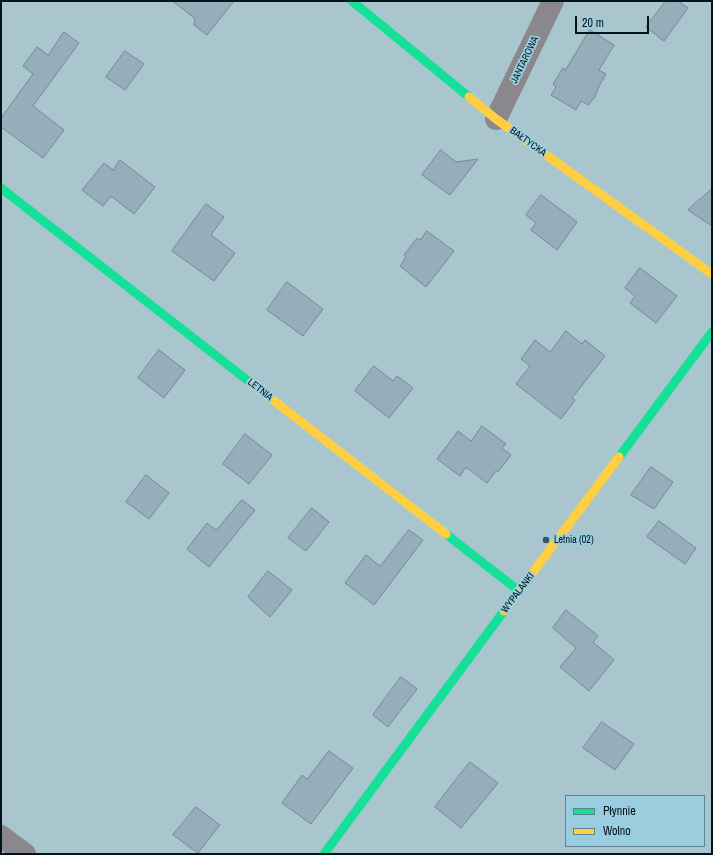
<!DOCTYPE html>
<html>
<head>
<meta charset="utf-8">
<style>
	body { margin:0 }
	#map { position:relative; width:713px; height:855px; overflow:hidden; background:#a9c6cf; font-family:"Archivo Narrow",sans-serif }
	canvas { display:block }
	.frame { position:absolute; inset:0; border:2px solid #02151a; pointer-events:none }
	.legend { position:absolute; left:565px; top:795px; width:140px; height:52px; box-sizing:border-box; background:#9acede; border:1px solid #5d8490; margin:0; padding:5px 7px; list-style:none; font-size:12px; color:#02151a }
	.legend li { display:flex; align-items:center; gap:8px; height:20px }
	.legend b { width:20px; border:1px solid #5d8490 }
	.scale { position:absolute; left:575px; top:16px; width:74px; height:18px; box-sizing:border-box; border:2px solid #02151a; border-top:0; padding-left:5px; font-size:12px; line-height:14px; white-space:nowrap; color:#02151a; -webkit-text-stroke:3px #9acede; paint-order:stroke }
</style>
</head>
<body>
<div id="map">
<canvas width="713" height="855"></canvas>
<div class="frame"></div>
<ul class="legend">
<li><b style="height:5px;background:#16e098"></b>Płynnie</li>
<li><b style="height:5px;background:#ffcf43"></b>Wolno</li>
</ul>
<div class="scale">20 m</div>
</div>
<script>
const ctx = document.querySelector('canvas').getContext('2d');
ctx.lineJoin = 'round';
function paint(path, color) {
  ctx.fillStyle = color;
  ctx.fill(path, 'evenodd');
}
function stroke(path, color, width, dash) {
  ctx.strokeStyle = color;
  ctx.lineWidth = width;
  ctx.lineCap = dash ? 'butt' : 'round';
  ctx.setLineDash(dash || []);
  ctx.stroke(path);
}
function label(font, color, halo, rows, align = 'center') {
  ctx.font = font + ' "Archivo Narrow",sans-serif';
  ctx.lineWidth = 3.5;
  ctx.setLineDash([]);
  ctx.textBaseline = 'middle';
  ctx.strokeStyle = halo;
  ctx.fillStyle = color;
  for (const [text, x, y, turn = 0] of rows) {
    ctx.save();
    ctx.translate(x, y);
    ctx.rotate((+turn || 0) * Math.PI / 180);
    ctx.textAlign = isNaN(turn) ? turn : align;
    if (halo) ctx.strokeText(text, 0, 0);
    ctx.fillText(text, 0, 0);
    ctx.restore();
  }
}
const building = new Path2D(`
	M173,1H234L207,35L194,25L195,19Z
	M666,1H678L688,8L664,41L646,27Z
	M590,30L614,45L599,70L606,74L599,86L595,97L588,105L581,101L576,110L551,95L556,87L553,84L563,68L565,70Z
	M64,32L79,43L33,106L64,130L43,158L1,127V118L33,74L23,66L37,47L48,55Z
	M125,51L144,64L125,90L106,77Z
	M441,150L456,162L478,159L450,195L422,175Z
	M120,160L155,187L134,214L111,196L103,206L82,190L104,163L113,170Z
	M712,189V226L688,210Z
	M541,195L577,222L557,250L531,230L536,223L526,215Z
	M206,204L224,217L211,235L235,253L214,281L172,251Z
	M427,231L454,251L426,287L400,266L406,257L404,255L417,238L420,240Z
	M640,268L677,296L656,323L630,303L635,296L625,288Z
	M287,282L323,309L303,336L267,310Z
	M566,331L582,344L585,340L605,356L572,398L575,400L561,419L516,384L530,366L521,359L535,340L550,352Z
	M159,350L185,370L164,398L138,378Z
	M374,366L393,381L397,376L413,388L389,418L355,391Z
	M482,426L506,444L502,448L511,455L498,472L496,471L487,483L466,467L460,476L437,459L458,431L471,441Z
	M245,434L272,455L249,484L223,464Z
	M651,467L673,482L654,509L631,495Z
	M146,475L169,493L149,519L126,502Z
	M242,500L255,510L209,567L187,549L207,523L216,530Z
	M312,508L329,522L306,551L288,538Z
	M659,521L696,548L685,564L647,537Z
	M409,530L423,540L374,605L345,583L366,555L380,566Z
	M268,571L292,590L270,617L248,597Z
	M566,610L598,636L593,642L614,660L589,691L560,667L576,648L553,628Z
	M401,677L417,689L388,727L373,715Z
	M602,722L634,744L615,770L583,748Z
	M329,751L353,768L311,824L282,803L302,775L307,779Z
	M470,762L498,783L461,828L435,807Z
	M196,807L220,825L198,853L173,835Z`);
paint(building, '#95aeb9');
stroke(building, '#748891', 1);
stroke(new Path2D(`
	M496,119L553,1
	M1,836L25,854`), '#8a878d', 22);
stroke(new Path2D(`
	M352,1L469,97
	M1,188L251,383
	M619,457L712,332
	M446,534L519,591
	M324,854L504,611`), '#16e098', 9);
stroke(new Path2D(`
	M469,97L496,119L712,274
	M251,383L446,534
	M504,611L619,457`), '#ffcf43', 9);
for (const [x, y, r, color] of [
	[546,540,4,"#3c5359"]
]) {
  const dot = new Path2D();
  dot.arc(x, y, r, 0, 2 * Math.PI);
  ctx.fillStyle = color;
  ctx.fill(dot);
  stroke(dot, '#9acede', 1.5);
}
label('10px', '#02151a', '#9acede', [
	["JANTAROWA",525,60,-64],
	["BAŁTYCKA",528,142,36],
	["LETNIA",260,390,38],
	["WYPALANKI",518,593,-53]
]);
label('10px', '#02151a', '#9acede', [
	["Letnia (02)",554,540]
], 'left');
</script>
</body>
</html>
